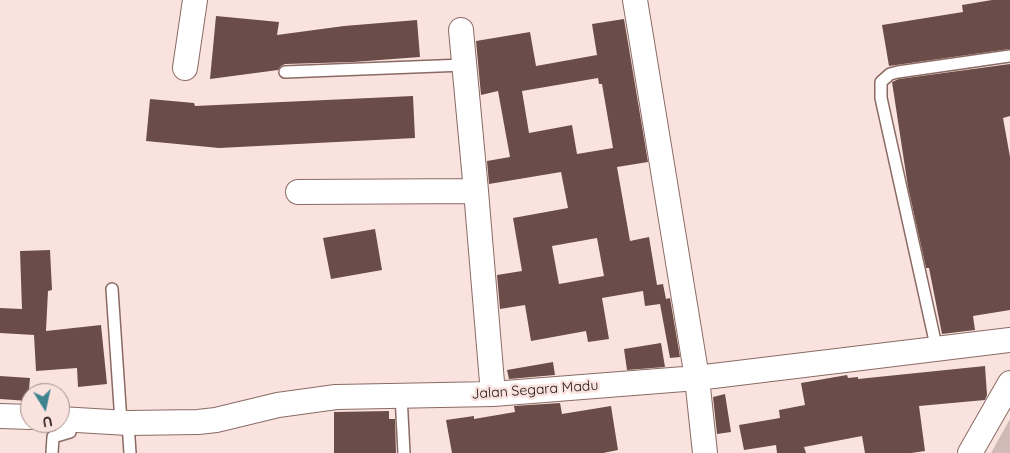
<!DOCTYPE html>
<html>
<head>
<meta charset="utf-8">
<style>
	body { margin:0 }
	#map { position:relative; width:1010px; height:453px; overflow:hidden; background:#fae3df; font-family:Quicksand,sans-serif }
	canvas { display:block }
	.north { position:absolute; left:20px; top:383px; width:50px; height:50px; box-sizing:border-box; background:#fae3df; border:1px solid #a28f8c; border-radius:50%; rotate:170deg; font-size:14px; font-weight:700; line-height:20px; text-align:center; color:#1e110f }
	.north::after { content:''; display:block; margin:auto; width:18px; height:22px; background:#3e838f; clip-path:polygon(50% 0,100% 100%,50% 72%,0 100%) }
</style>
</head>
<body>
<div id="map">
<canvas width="1010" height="453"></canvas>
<div class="north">U</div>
</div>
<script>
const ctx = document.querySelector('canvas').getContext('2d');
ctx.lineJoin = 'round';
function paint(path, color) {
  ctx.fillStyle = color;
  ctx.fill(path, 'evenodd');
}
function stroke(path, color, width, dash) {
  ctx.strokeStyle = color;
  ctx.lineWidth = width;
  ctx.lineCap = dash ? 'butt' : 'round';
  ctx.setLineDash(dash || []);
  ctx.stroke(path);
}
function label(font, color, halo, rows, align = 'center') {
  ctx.font = font + ' Quicksand,sans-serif';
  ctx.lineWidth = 5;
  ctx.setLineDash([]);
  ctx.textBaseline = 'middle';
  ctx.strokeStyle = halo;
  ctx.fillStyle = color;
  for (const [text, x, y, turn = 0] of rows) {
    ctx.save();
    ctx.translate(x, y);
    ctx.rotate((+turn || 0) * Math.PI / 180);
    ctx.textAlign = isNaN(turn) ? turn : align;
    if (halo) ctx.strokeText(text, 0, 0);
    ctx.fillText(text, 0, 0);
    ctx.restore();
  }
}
paint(new Path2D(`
	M1010,419V453H991Z`), '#d1bab5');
paint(new Path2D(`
	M992,0H1010V49L889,66L882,25L963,12L962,5Z
	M216,16L279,22L277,35L344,26L417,20L420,57L353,62L285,64L281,66L278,70L210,79Z
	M624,19L648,162L617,167L630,241L649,237L657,285L663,284L666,299L670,298L680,357L670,358L660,304L645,306L643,291L602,298L609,339L588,342L586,331L531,341L525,305L500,309L497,275L522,271L513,218L568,208L561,172L489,184L487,161L510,157L498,91L481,95L476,41L530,32L536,66L597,55L592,24ZM598,78L599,84H602L613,148L577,154L572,125L529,133L522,91ZM597,238L604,276L559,284L552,246Z
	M1010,64V116L1003,118L1010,157V310L973,316L975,330L942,334L929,268H926L908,187L892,82L899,79Z
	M413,96L415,138L219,148L146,141L150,99L194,103L195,106Z
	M375,229L382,270L331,279L323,238Z
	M50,250L52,290L48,291L46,331L101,325L107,384L78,387L77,368L36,371L34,335L0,333V308L22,309L20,251Z
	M661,343L665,367L627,370L624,349Z
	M553,362L555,375L509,379L507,370Z
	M985,366L987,395L985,400L919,406L925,451L911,453H865L862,436L804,447L806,453H777L776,445L744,450L739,425L780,418L779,410L805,405L801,383L847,375L848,378L858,377V379Z
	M0,376L30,378L28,401L0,399Z
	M725,394L731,432L717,434L713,397Z
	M560,403L562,414L611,406L618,450L603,453H452L446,420L474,416V419L515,412L514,406Z
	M389,411V419H395L396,453H334V412Z`), '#6a4d48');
const lane = new Path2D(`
	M285,72L464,65
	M112,289L121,422
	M937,350L881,98V82L890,74L898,72L1010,56
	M401,395L404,453
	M128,423L130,453
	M52,453L53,437L70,432L71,420`);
const street = new Path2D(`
	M635,0L697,378L705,453
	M461,30L476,191L493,394
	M185,68L195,0
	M298,192L476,191
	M0,416L30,417
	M60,419L128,423L198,422L216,420L278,405L336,397L493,394L697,378L1010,340
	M970,453L1010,383`);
stroke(lane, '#8b6a64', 14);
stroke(street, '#8b6a64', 26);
stroke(lane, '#fff', 11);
stroke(street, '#fff', 24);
label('14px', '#1e110f', '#fae3df', [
	["Jalan Segara Madu",535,390,-4]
]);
</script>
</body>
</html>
